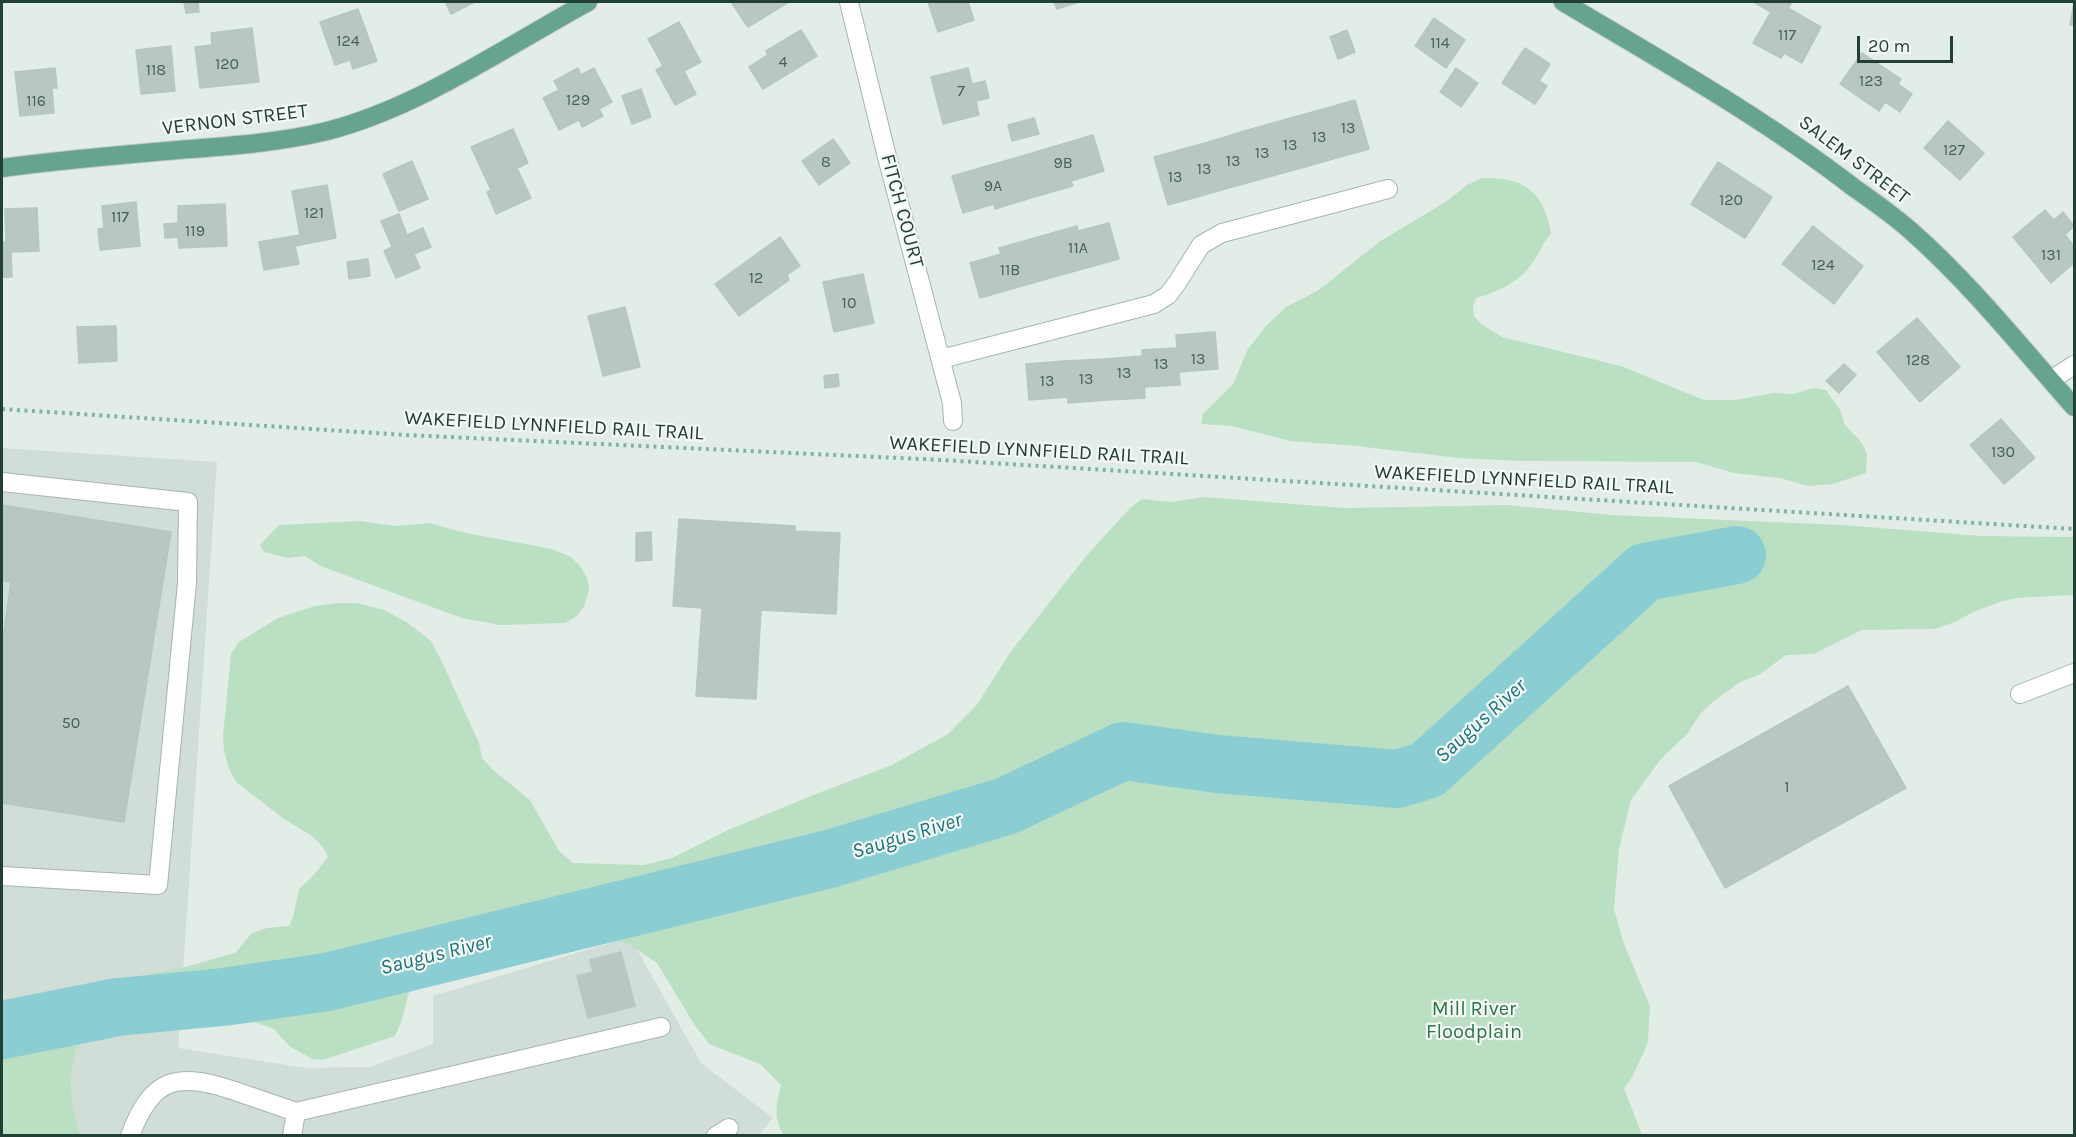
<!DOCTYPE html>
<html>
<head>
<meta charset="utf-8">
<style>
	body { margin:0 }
	#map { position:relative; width:2076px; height:1137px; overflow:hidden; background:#e3ede8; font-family:Karla,sans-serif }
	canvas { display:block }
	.frame { position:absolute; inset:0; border:3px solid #223f35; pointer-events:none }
	.scale { position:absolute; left:1857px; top:36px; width:96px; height:27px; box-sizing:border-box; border:3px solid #223f35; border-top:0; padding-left:8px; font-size:18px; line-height:21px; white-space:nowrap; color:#223f35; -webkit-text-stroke:4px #f4f9f6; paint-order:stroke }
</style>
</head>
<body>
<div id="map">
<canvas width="2076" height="1137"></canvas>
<div class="frame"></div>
<div class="scale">20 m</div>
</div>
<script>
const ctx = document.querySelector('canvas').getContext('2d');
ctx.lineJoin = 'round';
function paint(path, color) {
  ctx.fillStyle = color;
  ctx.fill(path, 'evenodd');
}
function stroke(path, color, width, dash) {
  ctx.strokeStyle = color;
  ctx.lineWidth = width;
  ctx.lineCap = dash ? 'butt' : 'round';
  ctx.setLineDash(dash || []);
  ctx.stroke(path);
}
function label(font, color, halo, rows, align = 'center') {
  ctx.font = font + ' Karla,sans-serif';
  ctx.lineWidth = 4.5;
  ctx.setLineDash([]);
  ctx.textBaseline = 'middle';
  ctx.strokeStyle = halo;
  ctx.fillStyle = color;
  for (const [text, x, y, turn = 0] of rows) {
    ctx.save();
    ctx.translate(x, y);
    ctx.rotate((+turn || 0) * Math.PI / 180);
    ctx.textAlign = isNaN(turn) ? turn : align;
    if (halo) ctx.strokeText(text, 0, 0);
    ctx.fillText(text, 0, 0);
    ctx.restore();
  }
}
paint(new Path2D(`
	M2,448L217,462L178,1048L306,1068L370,1067L433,1044V996L630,937L701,1063L773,1118L759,1135H2Z`), '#d1ddd7');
paint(new Path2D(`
	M1482,178C1525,177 1544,191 1551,234C1543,242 1541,250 1535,259C1523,280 1499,292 1476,298L1473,307L1474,316L1481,324L1502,337L1621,366L1704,400H1735L1774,393L1793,394L1813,388L1826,390L1840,410L1845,425L1862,443L1867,454L1866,473L1833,484L1808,486L1780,478L1734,473L1696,462L1521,461L1459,458L1356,446L1290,441L1232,426L1201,424L1203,414L1233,384L1248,349L1266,326L1286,307L1319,290L1379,242L1447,201L1467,185Z
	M1204,497L1345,508L1508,505L1612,515L1842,525L1981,536L2074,537V595L2016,598L2000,602L1973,612L1955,622L1935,629L1862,630L1814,654L1786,655L1759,675L1740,682L1714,701L1700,714L1688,733L1661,759L1631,800L1619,849L1614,909L1624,944L1650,1006L1648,1041L1644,1052L1631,1079L1624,1088L1642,1135H784C773,1119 776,1103 781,1085L760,1064L709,1044L694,1024L657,963L629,944L615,940L597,938L550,942L450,969L411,984L402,1020L395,1036L323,1060L312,1059L289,1046L274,1029L255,1022L225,1015L177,1021L134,1023L96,1032L85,1038L76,1049L70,1078L73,1107L79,1135H2V1006L181,968L235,953L252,933L267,928L289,926L293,917L299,889L313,876L328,857L323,847L312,836L284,819L236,782L229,769L224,751L223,736L231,654L239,642L278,618L315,606L338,603H357L384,610L408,623L431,641L443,664L479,743L482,758L492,769L530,800L559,851L573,863L644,865L672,858L728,830L816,794L892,765L948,734L976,706L1012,650L1087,555L1131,507L1142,499L1171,502Z
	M360,521L395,526L430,523L461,532L552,549L571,557L581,567L587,578L589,589L584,607L577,616L565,623L500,625L462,618L323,567L304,556L288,558L264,552L260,545L279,525Z`), '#bbdfc3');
stroke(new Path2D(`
	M2,1030L118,1007L223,997L327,982L829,859L1006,806L1123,751L1218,764L1397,779L1427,770L1645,572L1737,555`), '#8acdd3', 58);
const building = new Path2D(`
	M184,2H198L199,12L186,13Z
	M445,2H475L451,14Z
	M731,2H789L748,27Z
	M928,2H968L974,20L938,32Z
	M1054,2H1079L1057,9Z
	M1756,2H1792L1788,8L1821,27L1802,63L1784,53L1781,58L1753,43L1771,12L1755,3Z
	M2074,2V25H2070Z
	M358,9L377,61L353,69L350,60L335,65L320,22Z
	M1434,18L1465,40L1446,68L1415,46Z
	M679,22L701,62L684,71L696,94L675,105L656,70L663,66L648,39Z
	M252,28L259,82L200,88L195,47L212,45L211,33Z
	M801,30L817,56L763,89L749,67L768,55L766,51Z
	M1347,30L1355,52L1338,59L1330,37Z
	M171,46L175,91L141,94L136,50Z
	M1525,48L1550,64L1539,81L1547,86L1535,104L1502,83Z
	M1862,53L1901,79L1898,84L1912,94L1900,112L1885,102L1879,111L1840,84Z
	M55,68L57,88H52L54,113L20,116L15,72Z
	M578,68L581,75L594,68L612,102L599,109L603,116L582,127L579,120L559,130L543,98L559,90L554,81Z
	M968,68L972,84L985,81L989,98L976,101L979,115L943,124L931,77Z
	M1456,68L1478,83L1461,107L1440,92Z
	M641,89L651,117L632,124L622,96Z
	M1355,100L1369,149L1340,157L1327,108Z
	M1327,108L1340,157L1312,165L1298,116Z
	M1298,116L1312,165L1283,173L1269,124Z
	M1034,118L1039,134L1012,141L1008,125Z
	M1948,121L1984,153L1960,180L1924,148Z
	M1269,124L1283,173L1254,181L1241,132Z
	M513,129L528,163L517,168L531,198L496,214L487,192L491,190L471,147Z
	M1241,132L1254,181L1225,189L1212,141Z
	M1093,135L1104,171L1071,181L1073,186L1034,197L1022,156Z
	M833,139L850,163L819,185L802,161Z
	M1212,141L1225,189L1197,197L1183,149Z
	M1183,149L1197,197L1168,205L1154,157Z
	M1022,156L1034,197L995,209L994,204L963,213L952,176Z
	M412,161L428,199L399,211L383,174Z
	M1718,162L1772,197L1745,238L1691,204Z
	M327,185L336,238L295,246L299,264L264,270L259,242L300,235L292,191Z
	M136,202L140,246L100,250L98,229L104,228L102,206Z
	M225,204L227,246L179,248L178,237L165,238L164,224L178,223V206Z
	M37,208L39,251L11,252L12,277H2V242H6L5,209Z
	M2045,210L2054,220L2063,212L2074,226L2065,235L2074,246V263L2051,283L2013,237Z
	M399,214L407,235L423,228L431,247L414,254L420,268L396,278L384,251L392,247L381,221Z
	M1109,223L1119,259L1050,278L1038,237L1077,226L1078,231Z
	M1813,226L1863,266L1834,304L1782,264Z
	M780,237L800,266L787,275L789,280L739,316L715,284Z
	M1038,237L1050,278L980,298L970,263L1001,254L999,248Z
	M368,259L370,276L349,279L347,262Z
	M863,274L874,323L834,332L823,282Z
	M625,307L640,367L603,376L588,316Z
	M1917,318L1960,367L1920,402L1877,352Z
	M116,326L117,361L79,363L77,327Z
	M1215,332L1218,369L1179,372L1176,335Z
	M1177,348L1180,385L1144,387L1142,350Z
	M1143,356L1145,398L1107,400L1104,359Z
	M1104,359L1107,400L1068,403L1065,361Z
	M1065,361L1068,397L1029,400L1026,364Z
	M1844,364L1856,375L1839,393L1826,381Z
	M838,374L839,386L825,388L824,376Z
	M2001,419L2035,458L2004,484L1970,445Z
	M2,505L171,532L124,822L2,803V644L11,582L2,581Z
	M679,519L795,526V531L840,533L836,614L761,610L756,699L696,696L702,608L673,606Z
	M651,532L652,560L636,561V533Z
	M1848,686L1906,788L1725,888L1669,786Z
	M621,952L635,1006L588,1018L577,976L593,972L590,960Z`);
paint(building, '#b8c8c1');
stroke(building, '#b5c7be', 1.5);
const minor = new Path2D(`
	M849,2L888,161L952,403L953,421
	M941,359L1154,304L1168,295L1177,283L1201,245L1222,233L1388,189
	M2051,380L2074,365
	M2,482L188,502L187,583L158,885L2,876
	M2020,694L2074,673
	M130,1136C152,1076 178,1072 235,1091C255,1098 276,1105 296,1112
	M292,1136L296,1112L661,1027
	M716,1136L729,1128`);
const major = new Path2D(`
	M1563,2C1662,61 1762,117 1853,187C1873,201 1893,215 1911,231C1971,284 2021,347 2074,407
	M2,168C60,160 119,155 178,150C229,146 278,143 327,131C418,108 507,46 588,2`);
stroke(minor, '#a5b5af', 20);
stroke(major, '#c1c9c6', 20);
stroke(new Path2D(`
	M2,409L406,435L942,460L2074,529`), '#83b2a0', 4, [3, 4.5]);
stroke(minor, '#fff', 18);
stroke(major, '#66a490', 18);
label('16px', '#486158', null, [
	["117",1787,35],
	["124",348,41],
	["114",1440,43],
	["4",783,62],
	["120",227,64],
	["118",156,70],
	["123",1871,81],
	["7",961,91],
	["129",578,100],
	["116",36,101],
	["13",1348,128],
	["13",1319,137],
	["13",1290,145],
	["127",1954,150],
	["13",1262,153],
	["13",1233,161],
	["8",826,162],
	["9B",1063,163],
	["13",1204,169],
	["13",1175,177],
	["9A",993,186],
	["120",1731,200],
	["121",314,213],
	["117",120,217],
	["119",195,231],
	["11A",1078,248],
	["131",2051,255],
	["124",1823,265],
	["11B",1010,270],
	["12",756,278],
	["10",849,303],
	["13",1198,359],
	["128",1918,360],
	["13",1161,364],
	["13",1124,373],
	["13",1086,379],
	["13",1047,381],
	["130",2003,452],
	["50",71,723],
	["1",1787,787]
]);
label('20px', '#223f35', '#f4f9f6', [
	["VERNON STREET",235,120,-7],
	["SALEM STREET",1854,160,37],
	["FITCH COURT",902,211,75],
	["WAKEFIELD LYNNFIELD RAIL TRAIL",554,426,3],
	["WAKEFIELD LYNNFIELD RAIL TRAIL",1039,451,3],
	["WAKEFIELD LYNNFIELD RAIL TRAIL",1524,480,3]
]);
label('20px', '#2b7743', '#f4f9f6', [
	["Mill River",1474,1009],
	["Floodplain",1474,1032]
]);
label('italic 21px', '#1a737d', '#f4f9f6', [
	["Saugus River",1481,721,-42],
	["Saugus River",907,836,-17],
	["Saugus River",436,955,-14]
]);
</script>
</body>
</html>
